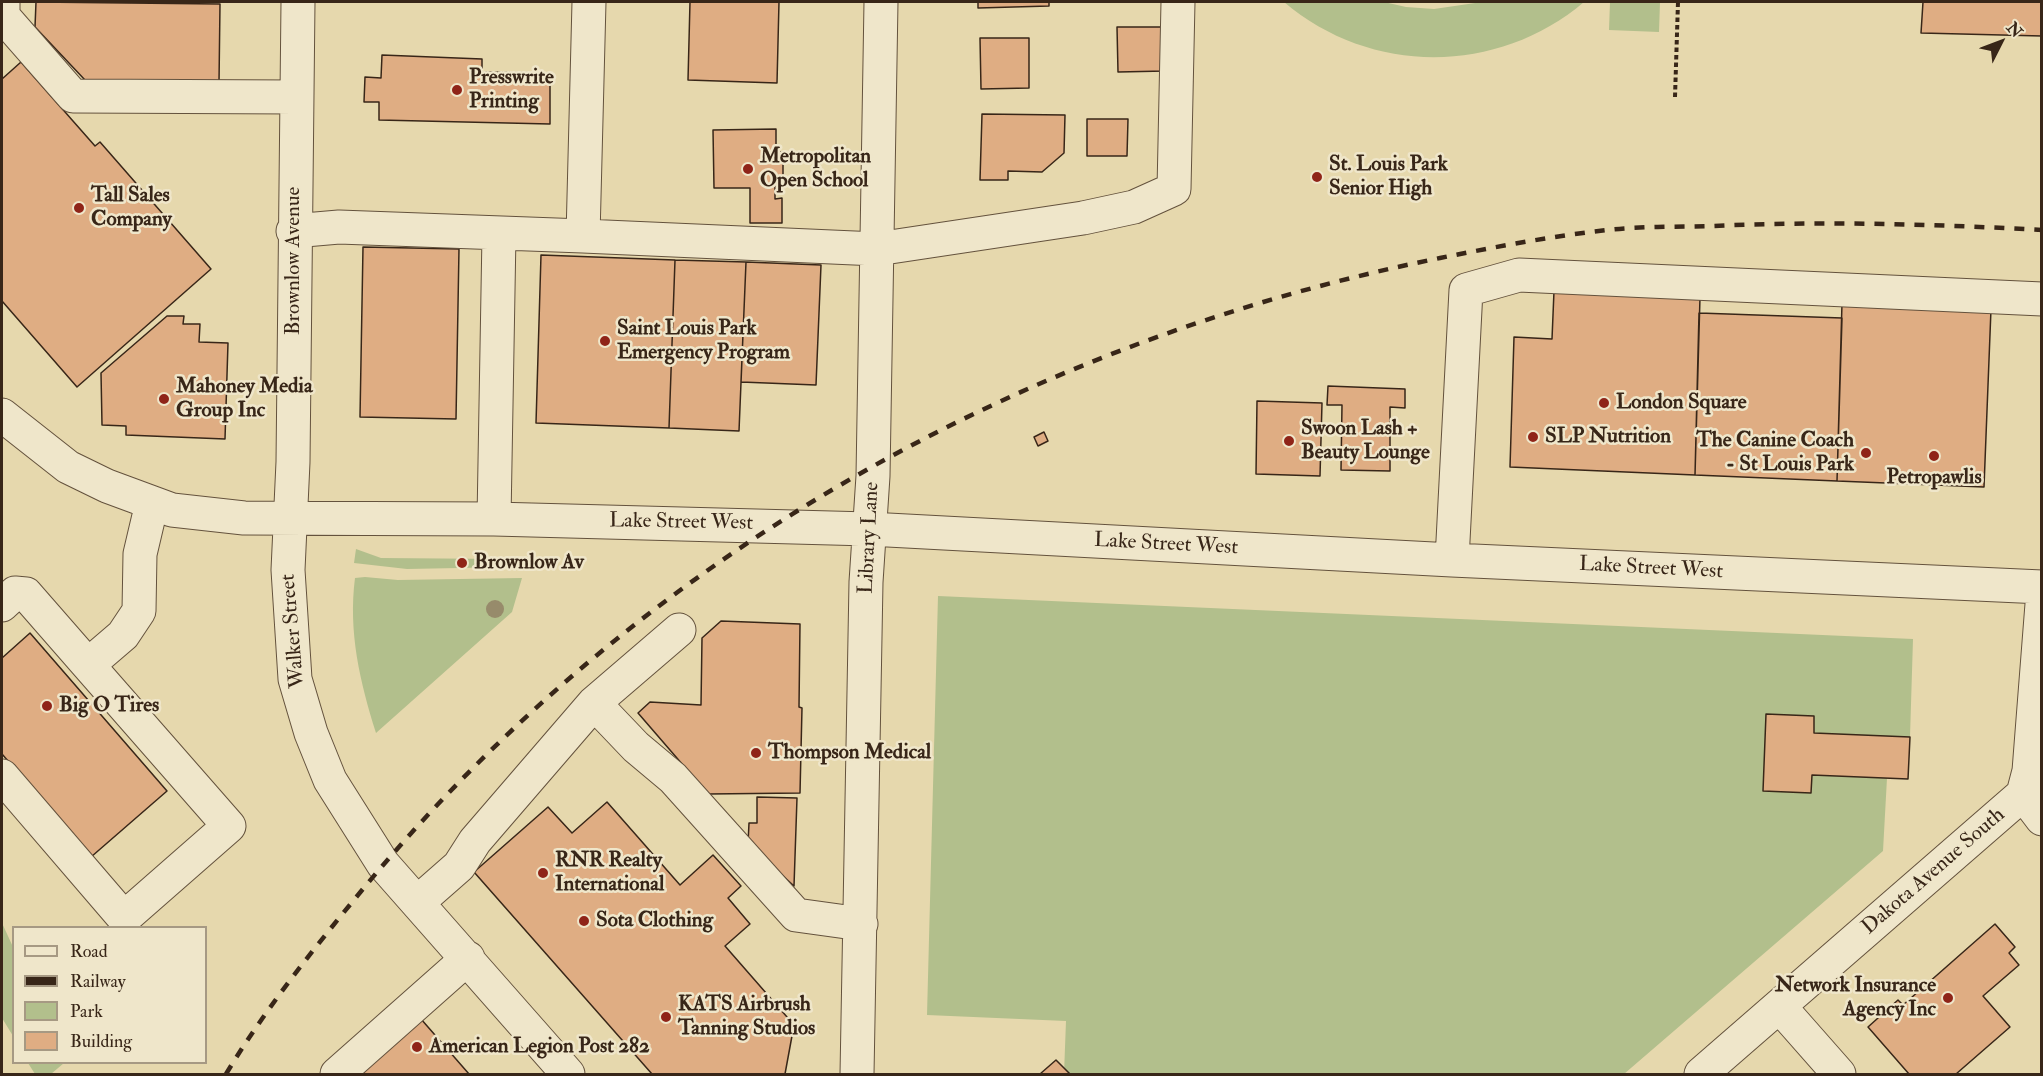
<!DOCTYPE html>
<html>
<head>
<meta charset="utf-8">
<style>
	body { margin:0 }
	#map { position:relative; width:2043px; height:1076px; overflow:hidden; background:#e6d8ad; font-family:"IM FELL Double Pica",serif }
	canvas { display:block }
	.frame { position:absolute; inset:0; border:3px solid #382618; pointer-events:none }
	.legend { position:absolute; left:12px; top:926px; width:195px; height:138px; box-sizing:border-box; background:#efe6ca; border:2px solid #a69983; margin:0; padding:8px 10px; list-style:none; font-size:18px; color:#382618 }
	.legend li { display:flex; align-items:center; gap:12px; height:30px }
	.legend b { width:30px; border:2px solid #a69983 }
	.north { position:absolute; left:1971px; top:12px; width:60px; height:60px; -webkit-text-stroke:4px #efe6ca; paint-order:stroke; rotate:48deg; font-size:16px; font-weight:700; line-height:24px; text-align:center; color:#382618 }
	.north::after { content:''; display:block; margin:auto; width:21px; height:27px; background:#382618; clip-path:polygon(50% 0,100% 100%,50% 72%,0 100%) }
</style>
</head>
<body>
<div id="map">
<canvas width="2043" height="1076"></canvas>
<div class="frame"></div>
<ul class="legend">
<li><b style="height:8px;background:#efe6ca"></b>Road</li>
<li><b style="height:8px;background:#382618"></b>Railway</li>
<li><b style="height:16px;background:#b2bf8c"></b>Park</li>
<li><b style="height:16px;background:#dfad83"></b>Building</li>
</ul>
<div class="north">N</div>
</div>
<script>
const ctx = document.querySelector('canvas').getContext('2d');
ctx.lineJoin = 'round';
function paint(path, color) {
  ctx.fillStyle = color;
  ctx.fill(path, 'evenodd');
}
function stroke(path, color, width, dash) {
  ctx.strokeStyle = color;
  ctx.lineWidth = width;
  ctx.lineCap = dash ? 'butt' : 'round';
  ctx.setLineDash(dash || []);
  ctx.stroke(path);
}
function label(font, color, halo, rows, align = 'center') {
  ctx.font = font + ' "IM FELL Double Pica",serif';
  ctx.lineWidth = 5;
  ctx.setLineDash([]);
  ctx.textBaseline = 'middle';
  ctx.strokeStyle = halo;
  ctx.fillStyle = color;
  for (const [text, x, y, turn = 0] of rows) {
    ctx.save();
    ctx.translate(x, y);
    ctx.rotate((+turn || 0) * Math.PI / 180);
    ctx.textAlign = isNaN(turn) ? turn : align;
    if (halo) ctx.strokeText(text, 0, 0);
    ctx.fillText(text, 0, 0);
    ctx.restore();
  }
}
paint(new Path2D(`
	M1284,2H1384L1406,7L1434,9L1482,2H1584C1498,75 1371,76 1284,2Z
	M1610,2H1660L1659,32L1609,30Z
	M356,549L381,558L504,559L511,567L407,569L354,563Z
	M365,577L398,580L522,578L512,612L376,733C360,682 348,632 355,578Z
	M938,596L1913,639L1910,737L1887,778L1883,851L1624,1074H1064L1066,1021L927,1015Z
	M2,923L13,947V1036L2,1018Z
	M28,1063H64L51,1074H35Z`), '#b2bf8c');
const building = new Path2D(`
	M36,2L220,4L219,83L85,80L35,27Z
	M690,2H779L777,83L688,80Z
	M978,2H1049V6L978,8Z
	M1923,2H2042V36L1921,33Z
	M1117,27H1164L1165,71L1118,72Z
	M980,38H1029V88L981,89Z
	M382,55L482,59V72L550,73V124L379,120V102H364L365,77L381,78Z
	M21,62L95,146L100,142L211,269L77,387L2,301V79Z
	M982,114L1065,115L1064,153L1042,172L1008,171V180H980Z
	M1087,119H1128L1127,156H1087Z
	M776,129V152H783V186H775V199L782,198V223H750V188H714L713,130Z
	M363,247L459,249L456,419L360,417Z
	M541,255L675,260L669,428L536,423Z
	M675,260L746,262L739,431L669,428Z
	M746,262L821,265L816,385L741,382Z
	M1554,291L1700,297L1695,475L1510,467L1514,337L1552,339Z
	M1842,303L1991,309L1984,487L1837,481Z
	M1699,313L1842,318L1837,481L1695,475Z
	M167,316H184L183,324H200L199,342L228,343L225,439L126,435V426L102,425L101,373Z
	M1328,386L1405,389V408L1390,407V471L1341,470L1342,405H1327Z
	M1257,401L1322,403L1320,476L1256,474Z
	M1044,432L1048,441L1038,446L1034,437Z
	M721,621L800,624L799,707L802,708L800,793L708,794L638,713L650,702L701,705L702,638Z
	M30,633L167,791L91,857L2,754V658Z
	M1766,714L1814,716V733L1910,737L1908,779L1812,775L1811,793L1763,791Z
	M757,797L797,798L794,886L748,844L749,823H757Z
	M607,802L680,885L713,855L741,886L728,898L750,924L725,946L794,1025L785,1074H652L474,872L548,807L572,833Z
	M1995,924L2015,947L2009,953L2019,965L1983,996L2010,1027L1956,1074H1909L1868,1027L1898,1000L1903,1005Z
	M421,1019L469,1074H357Z
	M1056,1060L1070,1074H1040Z`);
paint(building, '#dfad83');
stroke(building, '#382618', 1.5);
const minor = new Path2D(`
	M3,2V16L73,96L296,97
	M298,2L293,462L288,570L295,679L311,733L330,780L383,864L568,1074
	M293,231L339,227L583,236L589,2
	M583,236L877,249L1083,218L1134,207L1174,189L1178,2
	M2,415L68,467L107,486L172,510L244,518L494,519L869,529L1452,560L2042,587
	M494,519L499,234
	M1452,560L1466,290L1519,275L2042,299
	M2,605L15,593L26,594L88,665
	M594,703L636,747L673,778L796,915L861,924
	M2,776L124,918L229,826L88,665L123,635L139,611L140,554L152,503
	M2023,794L2042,819
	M418,902L459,866L475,841L594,703L679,630
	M1780,1007L1839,1074
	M337,1074L468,958
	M857,1074L866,582L873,476L881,2
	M1701,1074L2023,794L2029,771L2042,604`);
stroke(minor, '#64523d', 35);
stroke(new Path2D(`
	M1675,97L1678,2`), '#382618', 4, [4.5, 3]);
stroke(minor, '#efe6ca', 33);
stroke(new Path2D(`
	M226,1074C264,1011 311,952 358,895C632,561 1018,343 1440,258C1495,247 1552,236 1607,230C1642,226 1678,227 1713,226C1822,221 1932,224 2042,230`), '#382618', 4.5, [10, 10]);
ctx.fillStyle = '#978b6b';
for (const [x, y] of [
	[495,609]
]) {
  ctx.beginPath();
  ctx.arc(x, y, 9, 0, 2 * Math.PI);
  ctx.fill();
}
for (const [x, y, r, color] of [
	[457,90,6,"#8f2418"],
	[748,169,6,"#8f2418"],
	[1317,177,6,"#8f2418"],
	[79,208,6,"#8f2418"],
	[605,341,6,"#8f2418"],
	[164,399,6,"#8f2418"],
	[1604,403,6,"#8f2418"],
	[1533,437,6,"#8f2418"],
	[1289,441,6,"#8f2418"],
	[1866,453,6,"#8f2418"],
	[1934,456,6,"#8f2418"],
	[462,563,6,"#8f2418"],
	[47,706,6,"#8f2418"],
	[756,753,6,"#8f2418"],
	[543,873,6,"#8f2418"],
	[584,921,6,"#8f2418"],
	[1948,998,6,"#8f2418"],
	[666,1017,6,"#8f2418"],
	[417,1047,6,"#8f2418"]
]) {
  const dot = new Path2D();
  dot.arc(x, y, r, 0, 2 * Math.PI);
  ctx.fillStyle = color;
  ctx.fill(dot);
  stroke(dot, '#efe6ca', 2);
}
label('bold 21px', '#382618', '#efe6ca', [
	["Presswrite",469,78],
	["Printing",469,102],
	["Metropolitan",760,157],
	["Open School",760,181],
	["St. Louis Park",1329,165],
	["Senior High",1329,189],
	["Tall Sales",91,196],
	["Company",91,220],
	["Saint Louis Park",617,329],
	["Emergency Program",617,353],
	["Mahoney Media",176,387],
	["Group Inc",176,411],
	["London Square",1616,403],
	["Swoon Lash +",1301,429],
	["Beauty Lounge",1301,453],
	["SLP Nutrition",1545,437],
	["The Canine Coach",1854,441,"right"],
	["- St Louis Park",1854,465,"right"],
	["Petropawlis",1934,478,"center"],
	["Brownlow Av",474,563],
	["Big O Tires",59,706],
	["Thompson Medical",768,753],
	["RNR Realty",555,861],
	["International",555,885],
	["Sota Clothing",596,921],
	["Network Insurance",1936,986,"right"],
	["Agency Inc",1936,1010,"right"],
	["KATS Airbrush",678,1005],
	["Tanning Studios",678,1029],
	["American Legion Post 282",429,1047]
], 'left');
label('21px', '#382618', '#efe6ca', [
	["Brownlow Avenue",294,261,-90],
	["Lake Street West",681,523,1],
	["Library Lane",870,538,-87],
	["Lake Street West",1166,545,3],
	["Lake Street West",1651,569,3],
	["Walker Street",294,631,-95],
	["Dakota Avenue South",1934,872,-41]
]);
</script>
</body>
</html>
